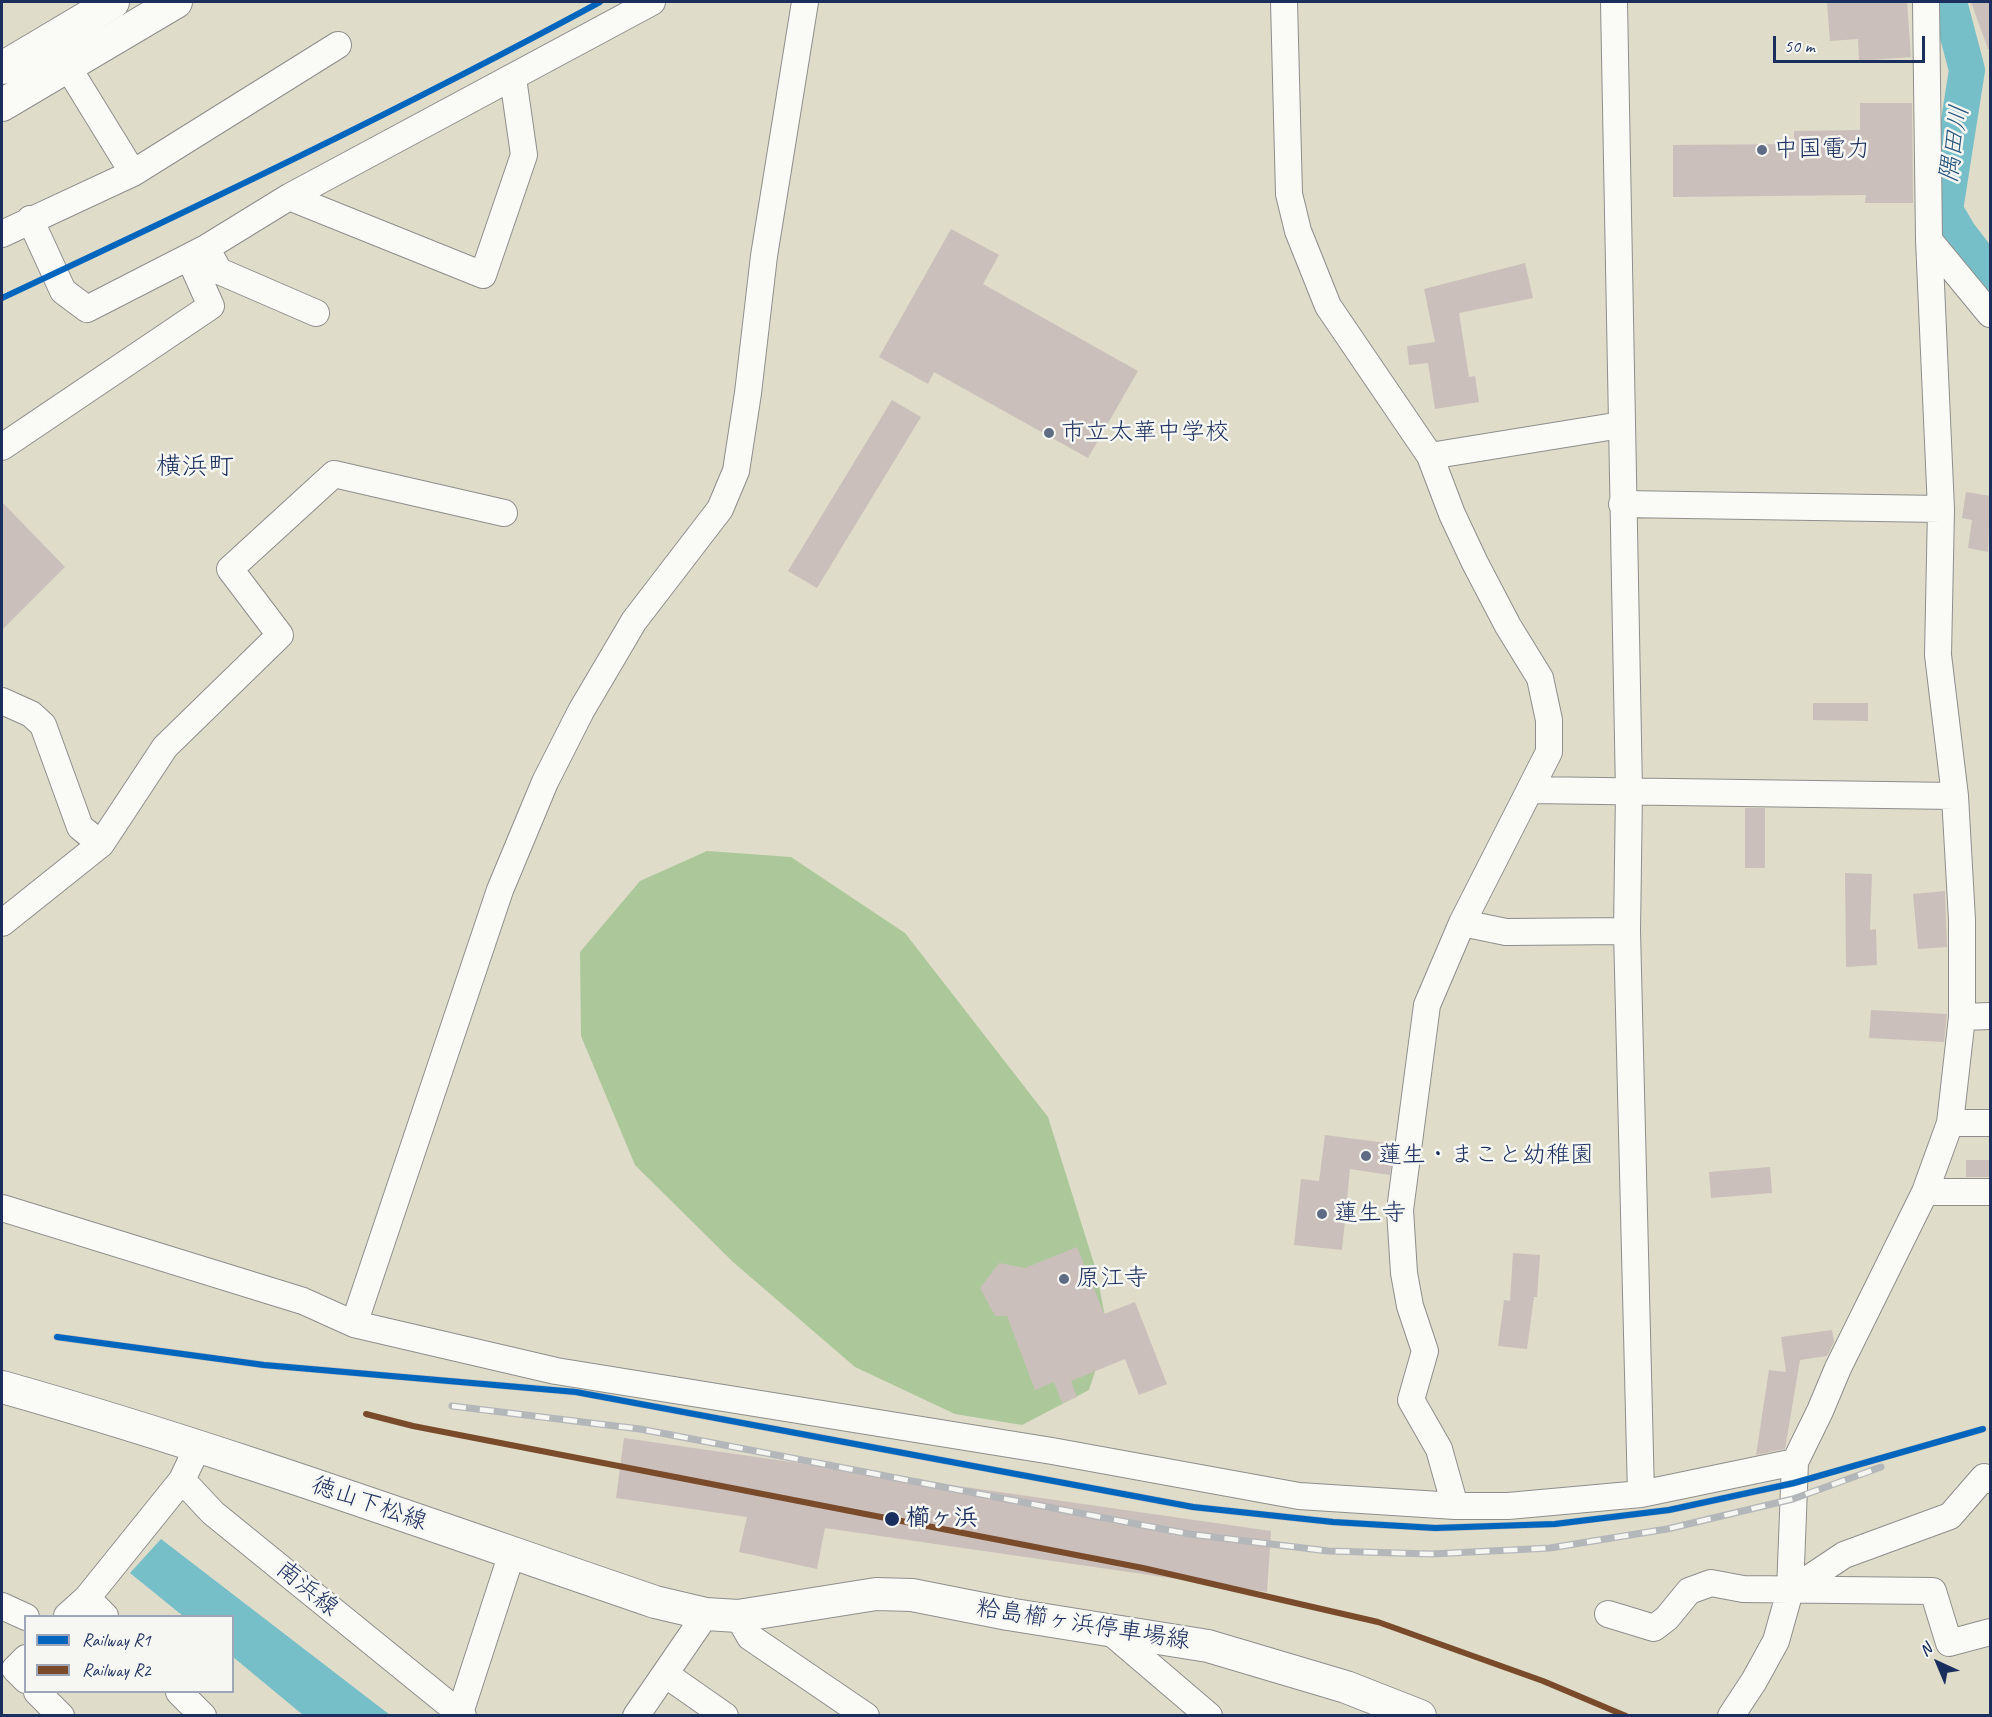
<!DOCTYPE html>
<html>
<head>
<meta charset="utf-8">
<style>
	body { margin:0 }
	#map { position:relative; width:1992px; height:1717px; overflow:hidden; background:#dfdcc9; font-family:Caveat,sans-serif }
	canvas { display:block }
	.frame { position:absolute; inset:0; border:3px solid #1b2f5e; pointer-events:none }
	.legend { position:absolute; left:24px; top:1615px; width:210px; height:78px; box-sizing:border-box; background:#f6f6f2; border:2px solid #9ea6b7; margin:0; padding:8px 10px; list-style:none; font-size:18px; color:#1b2f5e }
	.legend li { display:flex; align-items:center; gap:12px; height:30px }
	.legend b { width:30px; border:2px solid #9ea6b7 }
	.north { position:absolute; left:1908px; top:1633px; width:60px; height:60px; -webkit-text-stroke:4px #f6f6f2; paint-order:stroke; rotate:316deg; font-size:16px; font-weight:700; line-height:24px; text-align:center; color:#1b2f5e }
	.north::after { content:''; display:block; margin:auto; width:21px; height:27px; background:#1b2f5e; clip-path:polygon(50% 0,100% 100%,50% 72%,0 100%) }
	.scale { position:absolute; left:1773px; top:36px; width:152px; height:27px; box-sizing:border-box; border:3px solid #1b2f5e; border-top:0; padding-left:8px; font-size:18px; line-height:21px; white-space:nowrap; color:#1b2f5e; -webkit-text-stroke:4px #f6f6f2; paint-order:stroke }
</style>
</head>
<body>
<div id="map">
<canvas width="1992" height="1717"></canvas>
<div class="frame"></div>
<ul class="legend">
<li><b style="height:8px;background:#0065bd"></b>Railway R1</li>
<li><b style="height:8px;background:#7a4b2a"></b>Railway R2</li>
</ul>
<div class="north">N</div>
<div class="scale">50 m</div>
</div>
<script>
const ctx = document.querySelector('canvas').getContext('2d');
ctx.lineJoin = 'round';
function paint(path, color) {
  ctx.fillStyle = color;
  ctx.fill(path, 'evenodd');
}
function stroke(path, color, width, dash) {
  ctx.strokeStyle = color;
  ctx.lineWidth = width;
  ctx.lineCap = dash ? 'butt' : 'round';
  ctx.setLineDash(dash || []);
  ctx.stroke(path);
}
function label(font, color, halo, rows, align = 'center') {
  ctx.font = font + ' Caveat,"Klee One",sans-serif';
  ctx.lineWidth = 5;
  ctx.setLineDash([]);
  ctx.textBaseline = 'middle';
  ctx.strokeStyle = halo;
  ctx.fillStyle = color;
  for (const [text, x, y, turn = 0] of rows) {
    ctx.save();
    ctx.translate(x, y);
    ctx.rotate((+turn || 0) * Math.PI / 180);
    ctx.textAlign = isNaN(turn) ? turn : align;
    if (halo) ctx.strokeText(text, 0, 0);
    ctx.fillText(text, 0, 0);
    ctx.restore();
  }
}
paint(new Path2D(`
	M707,851L791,857L905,933L1048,1117L1096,1270L1108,1332L1089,1390L1022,1425L955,1414L855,1367L733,1262L635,1165L581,1036L580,952L640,881Z`), '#acc89a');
paint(new Path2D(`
	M161,1539L390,1715H303L233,1657L232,1616H183L130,1573Z`), '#77bfc8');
stroke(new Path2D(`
	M1949,2L1967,70L1945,210L1959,234L1990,274`), '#77bfc8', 36);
paint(new Path2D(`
	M1827,2H1907L1911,57L1859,61L1858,39L1830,41Z
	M1971,2H1990V49H1988Z
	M1860,103H1912L1913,203H1865L1866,195L1673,197V145L1794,144V131L1860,130Z
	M951,229L999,255L983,284L1138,371L1088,458L934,372L928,384L879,357Z
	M1525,263L1533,298L1459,313L1469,377L1475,376L1479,402L1435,409L1428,363L1409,365L1407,346L1435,342L1424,289Z
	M892,400L921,417L817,588L788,571Z
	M1966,492L1990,496L1988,552L1968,548L1972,520L1962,518Z
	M2,502L65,567L2,630Z
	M1813,703H1868V721L1813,720Z
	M1745,808H1765V868H1745Z
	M1845,873L1872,874L1870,930L1876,929L1877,965L1846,967Z
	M1945,891L1947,947L1918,949L1913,894Z
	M1871,1010L1947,1014L1944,1042L1869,1038Z
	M1325,1135L1394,1144L1390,1175L1350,1169L1342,1250L1294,1245L1301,1179L1319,1181Z
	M1966,1160H1990V1177H1966Z
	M1770,1167L1772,1193L1711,1198L1709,1172Z
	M1077,1247L1104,1314L1135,1302L1167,1384L1139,1395L1125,1359L1071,1381L1077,1397L1062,1403L1054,1382L1035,1390L1007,1316H995L980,1288L999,1263L1025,1268Z
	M1513,1253L1540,1255L1537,1297H1534L1527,1349L1498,1346L1504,1300L1510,1301Z
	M1832,1330L1834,1342L1827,1356L1800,1360L1785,1449L1756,1455L1769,1370L1786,1372L1781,1337Z
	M624,1438L1271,1531L1267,1592L825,1528L817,1569L739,1552L747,1517L616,1498Z`), '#cbbfbb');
const minor = new Path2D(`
	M1284,2L1289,194L1298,231L1328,306L1430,456L1452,514L1475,563L1508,626L1540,678L1549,720V752L1462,923L1427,1005L1400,1210L1404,1273L1410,1306L1425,1351L1411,1400L1439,1449L1455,1506
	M1614,2L1629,792L1627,931L1641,1494
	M58,51L133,173
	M289,197L483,275L524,155L513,78
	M30,219L63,291L87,309L206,248L289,197L652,2
	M2,234L133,173L338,45
	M1929,240L1990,314
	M206,248L219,271L316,313
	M2,447L211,306L189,257
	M1430,456L1621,425
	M1622,504L1941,509
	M2,701L31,714L43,725L80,827L101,844L2,923
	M1531,790L1955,796
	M101,844L165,747L280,635L230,569L334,474L504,513
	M1462,923L1506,932L1627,931
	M1962,1017L1990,1016
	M1950,1123H1990
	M1925,1192H1990
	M2,1208L303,1301L354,1324L556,1371L1052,1451L1299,1496L1455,1506H1508L1641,1494L1795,1462
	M354,1324L500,890L545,782L581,711L634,621L720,509L736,471L748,393L764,256L805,2
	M197,1448L182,1480L213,1513L463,1716
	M1790,1591L1844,1555L1950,1516L1984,1477L1990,1480
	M87,1598L105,1616
	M2,1606L26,1617
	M1608,1614L1654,1628L1667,1618L1689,1591L1711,1583L1743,1589L1933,1591L1949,1643L1990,1632
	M67,1616L87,1598L182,1480
	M738,1616L750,1637L866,1716
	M1106,1628L1209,1716
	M26,1658L15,1669L26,1680
	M665,1674L725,1716
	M37,1692L61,1716
	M179,1692L203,1716
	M460,1713L512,1553
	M636,1716L706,1614
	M1731,1716L1754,1681L1776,1641L1790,1591L1795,1462L1820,1411L1838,1368L1925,1192L1950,1123L1962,1017V920L1955,796L1938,655L1941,509L1929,240L1926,2`);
const major = new Path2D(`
	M2,68L113,2
	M2,105L176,2
	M2,1387C222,1449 438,1528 655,1602L706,1614L738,1616L876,1594L912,1595L1008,1614L1208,1646L1346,1687L1420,1716`);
stroke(minor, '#8e8f8d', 28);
stroke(major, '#8e8f8d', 34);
stroke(minor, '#fafaf7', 26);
stroke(major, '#fafaf7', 32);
const rail = new Path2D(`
	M57,1337L264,1365L576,1392L1193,1507L1333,1522L1435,1528L1555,1524L1669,1510L1794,1483L1983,1429
	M452,1406L640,1429L1189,1534L1328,1551L1432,1554L1550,1548L1667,1529L1793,1499L1881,1467`);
stroke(rail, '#b4b7b9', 7);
stroke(rail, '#f6f6f2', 4.5, [14]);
stroke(new Path2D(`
	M2,298C203,204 404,108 600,2
	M57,1337L264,1365L576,1392L1193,1507L1333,1522L1435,1528L1555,1524L1669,1510L1794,1483L1983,1429`), '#0065bd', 6);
stroke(new Path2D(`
	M366,1414L413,1426L1143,1568L1378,1622L1543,1681L1626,1716`), '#7a4b2a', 6);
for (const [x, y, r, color] of [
	[1762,150,6,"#606c83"],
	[1049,433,6,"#606c83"],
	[1366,1156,6,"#606c83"],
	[1322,1214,6,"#606c83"],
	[1064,1279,6,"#606c83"],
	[892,1519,8,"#1b2f5e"]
]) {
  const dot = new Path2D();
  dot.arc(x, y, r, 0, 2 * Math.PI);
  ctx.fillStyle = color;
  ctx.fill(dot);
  stroke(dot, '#f6f6f2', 2);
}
label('24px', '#1b2f5e', '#f6f6f2', [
	["中国電力",1774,150],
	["市立太華中学校",1061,433],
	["蓮生・まこと幼稚園",1378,1156],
	["蓮生寺",1334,1214],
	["原江寺",1076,1279]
], 'left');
label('24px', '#1b2f5e', '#f6f6f2', [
	["徳山下松線",369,1504,19],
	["南浜線",307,1589,39],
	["粭島櫛ヶ浜停車場線",1083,1625,9]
]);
label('bold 24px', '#1b2f5e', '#f6f6f2', [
	["櫛ヶ浜",906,1519]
], 'left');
label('italic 26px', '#29577e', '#f6f6f2', [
	["隅田川",1955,144,-81]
]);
label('26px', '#1b2f5e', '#f6f6f2', [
	["横浜町",195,467]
]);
</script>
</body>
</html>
